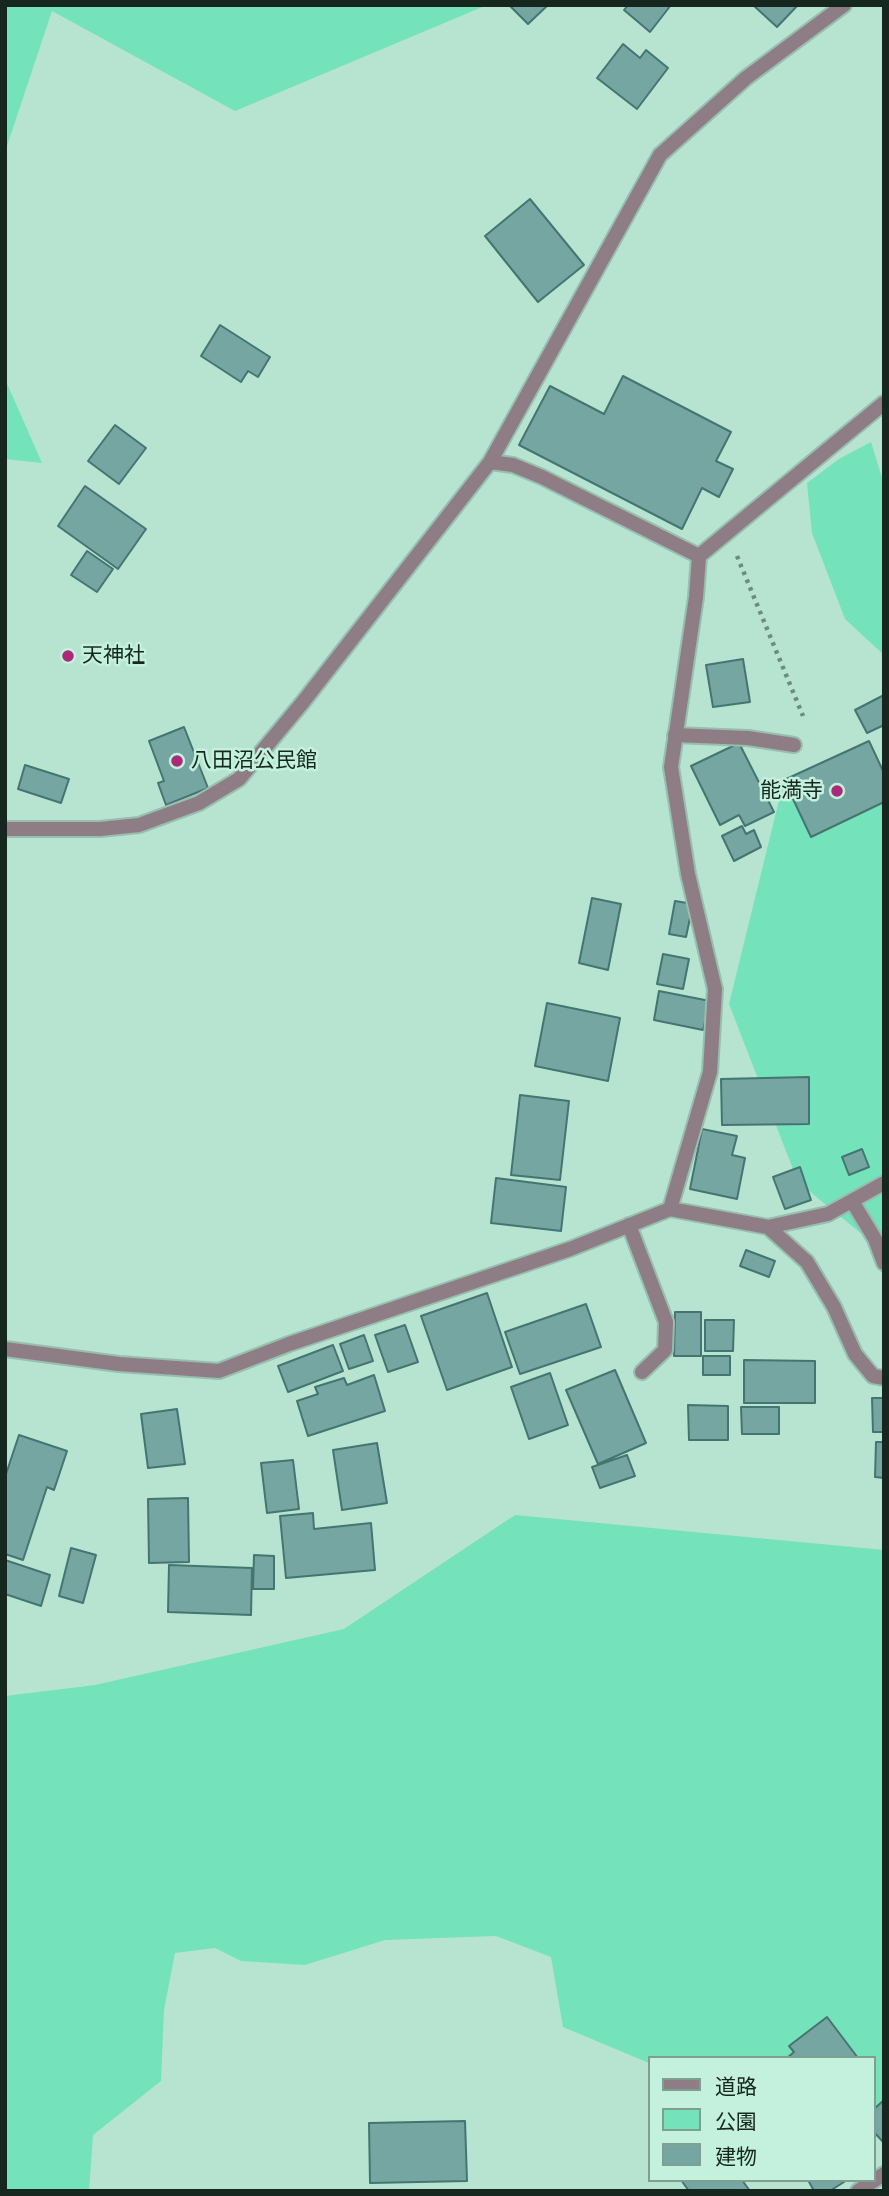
<!DOCTYPE html>
<html>
<head>
<meta charset="utf-8">
<style>
	body { margin:0 }
	#map { position:relative; width:889px; height:2196px; overflow:hidden; background:#b7e4d1; font-family:"Roboto Serif","Noto Sans JP",serif }
	canvas { display:block }
	.frame { position:absolute; inset:0; border:7px solid #162720; pointer-events:none }
	.legend { position:absolute; left:648px; top:2056px; width:228px; height:126px; box-sizing:border-box; background:#c4f1de; border:2px solid #7ea092; margin:0; padding:9px 12px; list-style:none; font-size:21px; color:#162720 }
	.legend li { display:flex; align-items:center; gap:14px; height:35px }
	.legend b { width:35px; border:2px solid #7ea092 }
</style>
</head>
<body>
<div id="map">
<canvas width="889" height="2196"></canvas>
<div class="frame"></div>
<ul class="legend">
<li><b style="height:9px;background:#8f7d86"></b>道路</li>
<li><b style="height:19px;background:#74e2ba"></b>公園</li>
<li><b style="height:19px;background:#75a6a1"></b>建物</li>
</ul>
</div>
<script>
const ctx = document.querySelector('canvas').getContext('2d');
ctx.lineJoin = 'round';
function paint(path, color) {
  ctx.fillStyle = color;
  ctx.fill(path, 'evenodd');
}
function stroke(path, color, width, dash) {
  ctx.strokeStyle = color;
  ctx.lineWidth = width;
  ctx.lineCap = dash ? 'butt' : 'round';
  ctx.setLineDash(dash || []);
  ctx.stroke(path);
}
function label(font, color, halo, rows, align = 'center') {
  ctx.font = font + ' "Roboto Serif","Noto Sans JP",serif';
  ctx.lineWidth = 5;
  ctx.setLineDash([]);
  ctx.textBaseline = 'middle';
  ctx.strokeStyle = halo;
  ctx.fillStyle = color;
  for (const [text, x, y, turn = 0] of rows) {
    ctx.save();
    ctx.translate(x, y);
    ctx.rotate((+turn || 0) * Math.PI / 180);
    ctx.textAlign = isNaN(turn) ? turn : align;
    if (halo) ctx.strokeText(text, 0, 0);
    ctx.fillText(text, 0, 0);
    ctx.restore();
  }
}
paint(new Path2D(`
	M5,5H487L235,111L52,11L5,152Z
	M5,379L42,463L5,459Z
	M871,442L884,484V655L845,619L812,533L807,483L839,459Z
	M784,780L811,837L884,802V1252L798,1182L729,1004Z
	M515,1515L884,1550V2103L873,2110V2058H649V2063L563,2027L551,1957L496,1936L385,1940L305,1965L241,1961L215,1948L175,1953L164,2010L161,2081L93,2135L89,2191H5V1696L95,1685L344,1629Z`), '#74e2ba');
const building = new Path2D(`
	M509,5H548L528,24Z
	M628,5H671L650,32L624,10Z
	M753,5H798L777,27Z
	M623,44L640,58L646,50L668,68L637,109L597,78Z
	M530,199L584,265L538,302L485,236Z
	M220,325L270,357L258,377L248,371L241,382L201,356Z
	M623,376L731,432L716,461L733,469L719,497L702,488L682,529L519,445L550,386L604,414Z
	M115,425L146,448L119,484L88,461Z
	M85,486L146,529L118,569L58,526Z
	M87,551L113,569L97,592L71,575Z
	M743,659L750,702L713,707L706,665Z
	M884,695V725L867,733L855,710Z
	M184,727L208,788L166,805L158,783L164,781L149,741Z
	M869,741L884,773V802L811,837L784,780Z
	M739,743L774,812L745,826L739,815L720,825L691,766Z
	M25,765L69,779L61,803L18,789Z
	M742,826L746,834L754,830L761,847L734,861L722,836Z
	M592,898L621,904L608,970L579,963Z
	M675,901L693,904L686,937L669,934Z
	M663,954L689,959L683,989L657,984Z
	M659,991L710,1001L703,1030L654,1020Z
	M547,1003L620,1018L608,1081L535,1066Z
	M809,1077V1124L722,1125L721,1079Z
	M520,1095L569,1101L560,1180L511,1175Z
	M702,1129L737,1136L732,1155L745,1158L737,1199L690,1189Z
	M862,1149L869,1167L849,1175L842,1157Z
	M800,1167L811,1200L785,1209L773,1177Z
	M496,1178L566,1187L561,1231L491,1223Z
	M746,1250L775,1261L769,1277L740,1266Z
	M487,1293L512,1367L447,1390L421,1316Z
	M586,1304L601,1347L520,1374L505,1332Z
	M675,1312H701V1356H674Z
	M705,1320H734L733,1351H705Z
	M405,1325L418,1362L388,1372L375,1335Z
	M364,1335L373,1361L349,1369L340,1344Z
	M333,1345L343,1371L288,1392L278,1366Z
	M703,1356H730V1375H703Z
	M744,1360L815,1361V1403H744Z
	M615,1370L646,1443L598,1464L566,1390Z
	M550,1373L568,1425L529,1439L511,1387Z
	M374,1375L385,1411L308,1436L297,1401L318,1394L315,1387L344,1378L347,1385Z
	M872,1398H884V1432H873Z
	M688,1405L728,1406V1440H689Z
	M741,1407H779V1434H742Z
	M177,1409L185,1464L148,1468L141,1414Z
	M19,1435L67,1451L54,1490L47,1487L23,1560L5,1554V1477Z
	M876,1442H884V1478L875,1477Z
	M377,1443L387,1503L342,1510L333,1450Z
	M627,1455L635,1476L600,1488L592,1467Z
	M293,1460L299,1509L267,1513L261,1463Z
	M188,1498L189,1562L149,1563L148,1499Z
	M313,1513L314,1529L371,1523L375,1570L286,1578L280,1516Z
	M71,1548L96,1555L83,1603L59,1596Z
	M254,1555L274,1556V1589H253Z
	M5,1560L50,1575L41,1606L5,1594Z
	M169,1565L252,1568L251,1615L168,1612Z
	M827,2017L858,2058H787L794,2052L789,2046Z
	M884,2100V2143L873,2131V2110Z
	M465,2121L467,2181L370,2183L369,2123Z
	M681,2180H742L750,2191H689Z
	M808,2180H847L830,2191H814Z`);
paint(building, '#75a6a1');
stroke(building, '#457570', 2);
const service = new Path2D(`
	M675,735L748,738L794,745`);
const minor = new Path2D(`
	M490,462L513,465L542,477L699,556
	M5,829H100L139,825L199,803L239,779L303,702L490,462L660,155L746,78L844,5
	M852,1201L875,1239L884,1263
	M670,1209L710,1072L715,989L688,874L671,767L696,597L699,556L884,403
	M629,1225L666,1322L665,1350L642,1372
	M768,1227L807,1262L834,1307L855,1354L873,1376L884,1378
	M5,1349L119,1364L219,1371L289,1344L570,1249L670,1209L768,1227L828,1214L884,1183
	M858,2191L884,2174`);
stroke(service, '#97beae', 18);
stroke(minor, '#97beae', 18);
stroke(new Path2D(`
	M737,556L803,716`), '#6c8c7e', 4.5, [3.5, 5]);
stroke(service, '#8f7d86', 14);
stroke(minor, '#8f7d86', 14);
for (const [x, y, r, color] of [
	[68,656,7,"#aa2a79"],
	[177,761,7,"#aa2a79"],
	[837,791,7,"#aa2a79"]
]) {
  const dot = new Path2D();
  dot.arc(x, y, r, 0, 2 * Math.PI);
  ctx.fillStyle = color;
  ctx.fill(dot);
  stroke(dot, '#c4f1de', 2.5);
}
label('21px', '#162720', '#c4f1de', [
	["天神社",82,656],
	["八田沼公民館",191,761],
	["能満寺",823,791,"right"]
], 'left');
</script>
</body>
</html>
